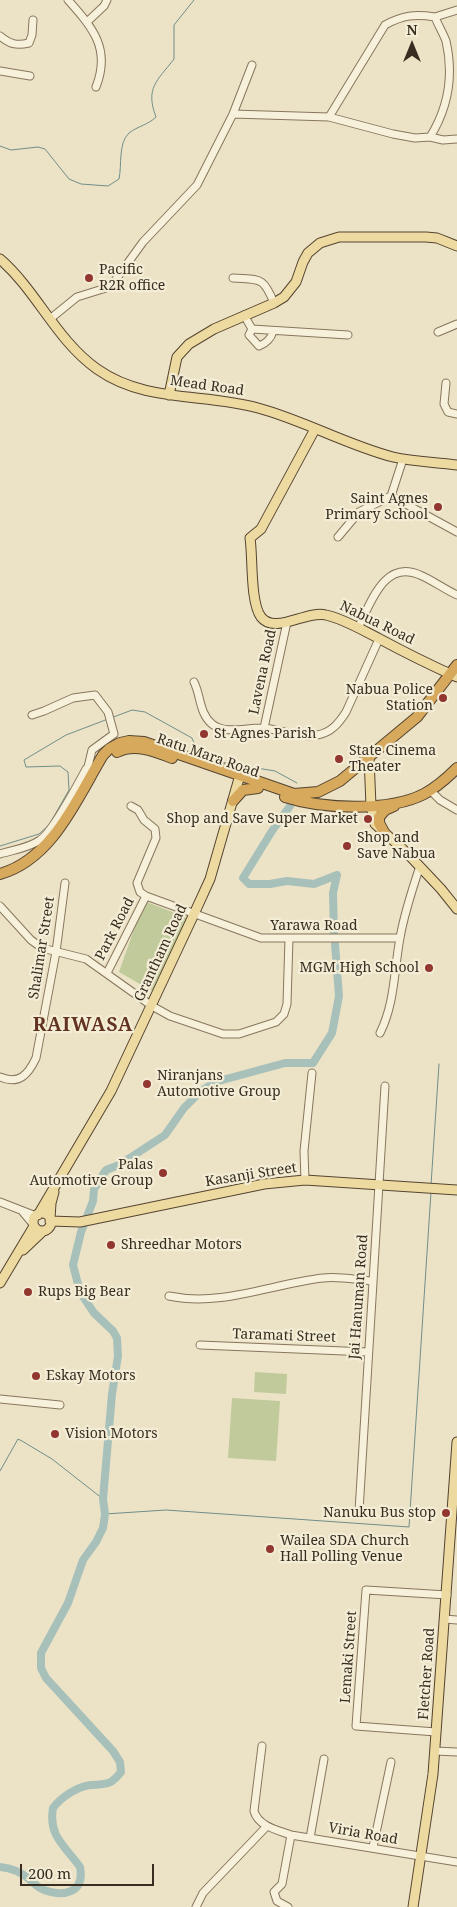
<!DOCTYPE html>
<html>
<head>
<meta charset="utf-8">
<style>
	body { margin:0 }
	#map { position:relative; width:457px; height:1907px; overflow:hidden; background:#ece3c7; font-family:"Noto Serif",serif }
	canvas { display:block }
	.north { position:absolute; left:387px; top:20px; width:50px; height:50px; -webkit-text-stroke:4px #f4edd6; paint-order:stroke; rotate:0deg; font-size:14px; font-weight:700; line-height:20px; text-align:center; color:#382d20 }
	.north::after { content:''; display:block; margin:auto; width:18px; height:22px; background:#382d20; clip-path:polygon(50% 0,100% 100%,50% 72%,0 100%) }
	.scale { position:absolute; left:20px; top:1864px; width:134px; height:22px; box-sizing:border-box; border:2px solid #382d20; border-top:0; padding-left:6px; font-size:15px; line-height:18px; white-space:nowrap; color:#382d20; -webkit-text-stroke:4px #f4edd6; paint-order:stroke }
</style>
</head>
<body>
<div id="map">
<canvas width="457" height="1907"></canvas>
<div class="north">N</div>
<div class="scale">200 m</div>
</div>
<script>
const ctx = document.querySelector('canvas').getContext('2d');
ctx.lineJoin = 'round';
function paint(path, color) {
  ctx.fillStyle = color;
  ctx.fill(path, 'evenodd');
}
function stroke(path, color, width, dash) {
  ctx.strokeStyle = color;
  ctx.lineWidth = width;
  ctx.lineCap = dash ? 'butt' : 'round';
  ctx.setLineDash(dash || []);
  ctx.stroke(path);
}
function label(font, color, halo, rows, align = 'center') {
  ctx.font = font + ' "Noto Serif",serif';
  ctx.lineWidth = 4.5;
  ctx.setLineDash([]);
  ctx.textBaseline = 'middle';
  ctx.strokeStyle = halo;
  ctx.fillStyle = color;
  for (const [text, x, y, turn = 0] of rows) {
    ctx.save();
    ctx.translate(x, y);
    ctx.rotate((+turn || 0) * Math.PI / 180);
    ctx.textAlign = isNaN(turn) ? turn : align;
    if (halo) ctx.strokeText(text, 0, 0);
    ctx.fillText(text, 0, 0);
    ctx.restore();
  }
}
paint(new Path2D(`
	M144,901L188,918L152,991L119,972Z
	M255,1372L287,1374L286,1394L254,1392Z
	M232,1398L280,1401L276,1461L228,1458Z`), '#c1ca9b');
stroke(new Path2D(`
	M0,146L11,150L38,147L45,149L69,179L81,184L108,186L119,179C122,166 118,143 129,133C138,126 148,125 156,117C145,88 157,81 174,59V25L194,0
	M111,718L132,710L145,712L192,738L198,752L214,761L275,771L297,783
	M0,846L39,834L49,825L69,790L68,772L60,766L26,767L24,760L66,735L108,719
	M431,1185L439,1064
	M0,1471L18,1439L22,1441L52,1459L103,1499
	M105,1514L166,1510L409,1527L431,1192`), '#6f8e88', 1);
stroke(new Path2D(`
	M290,806L272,831L243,878L249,884H270L287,881L314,884L337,875L333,893L334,934
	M0,1867C10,1868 21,1872 29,1879C34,1883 38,1888 44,1890C64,1897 85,1893 80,1867C65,1846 48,1836 53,1808C61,1797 77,1787 90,1785C106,1784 110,1786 121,1772L120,1762L113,1751L46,1678L41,1668V1653L68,1603L83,1560L96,1542L103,1528L105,1514L103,1499L112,1394L118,1356L117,1338L113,1331L94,1313L80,1292L73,1265L81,1232L93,1201L94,1189L106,1170L119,1165L165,1135L184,1108L201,1091L215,1082L285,1063H313L332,1033L339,996L335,944`), '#a8c0ba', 8);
const minor = new Path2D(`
	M68,0C93,28 111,49 96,87
	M435,17L457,10
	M87,22L104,6L107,0
	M0,36C10,44 16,46 29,43L32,35L33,20
	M0,71L30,76
	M233,114L329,117L393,134L415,138L430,137C448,108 454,76 446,41C443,33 438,25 435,17C415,14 403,15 385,25L329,117
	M430,137L443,140L457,139
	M233,278C260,280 263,276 274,303
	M244,315L252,329L348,335
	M50,319L77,297L106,288L114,282L143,242L197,185L233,114L252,65
	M252,329L249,335L259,346C267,343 271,339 273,331
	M438,332L457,324
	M446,383L444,404L448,412L457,414
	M391,496L457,532
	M338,537L359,512L391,496L403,459
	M358,628C371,603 384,559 420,575C432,580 444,589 457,595
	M194,682C201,696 199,713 212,724C225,735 248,727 264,728C282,730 299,738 317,735C331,733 339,723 346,712L379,639
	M32,715L44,711L73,698L95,695L108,712L114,734L92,750L88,767
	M264,728L287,622
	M430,790L440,800L457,810
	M131,806L138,810L144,820L155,829L156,838L137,883L140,892L146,896L261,938H400
	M0,854C13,850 29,848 40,840C52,832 78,784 86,769L88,767L92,768
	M0,906L31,940L42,948L86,959L152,1006L170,1016L223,1034H239L276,1022L284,1014L287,1004L289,938
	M107,973L146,896
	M380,1033C395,1003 394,970 400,938C404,914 412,890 420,866
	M0,1077C19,1085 28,1075 36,1058L56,952L65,883
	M305,1180L304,1151L312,1073
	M0,1202L36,1216
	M22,1211L33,1224
	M169,1296C222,1307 271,1284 323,1278C339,1276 357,1280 373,1281
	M200,1345L368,1352
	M0,1399L60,1405
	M359,1511L385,1086
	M445,1619L457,1620
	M436,1732L356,1726L366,1590L447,1595
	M262,1746L254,1811C258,1826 277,1830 291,1835L457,1862
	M435,1751L457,1752
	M310,1838L324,1759
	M373,1847L391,1762
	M196,1907L203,1893L267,1826
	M288,1907L277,1901L274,1892L282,1884L291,1835`);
const major = new Path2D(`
	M0,259C37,291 56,340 97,369C145,403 204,393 258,408C303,420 347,445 393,457C414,462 436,462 457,465
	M169,395L177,357L189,344L214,329L274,303L284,297L296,282L303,262L308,253L320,243L339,237H426L437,238L457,246
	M315,429L261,529L250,538C253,557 250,602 261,617C275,635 306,610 326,615C344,619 362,630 378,638C404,652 430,665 457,677
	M369,757L371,806L375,824L407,853L441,889L457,909
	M33 1222a9 9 0 1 1 18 0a9 9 0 1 1-18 0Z
	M38,1215L111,1091L194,914L210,879L240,775
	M50,1219L51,1203L54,1192
	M50,1221L80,1222L264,1184L305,1180L457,1190
	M23,1250L43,1231
	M0,1283L34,1226
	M413,1907L433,1774L457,1442`);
const highway = new Path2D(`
	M117,752C135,743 154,751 172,758
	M285,797C322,809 389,812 424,794C437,787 447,778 457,768
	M233,801L243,790L258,788
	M385,834L379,823V817L385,810L394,806
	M0,874C53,859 77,798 103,755L109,749L120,743L129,741L144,742L294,794L318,792L340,781L417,717L457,665`);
stroke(minor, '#87765d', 9);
stroke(major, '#554431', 11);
stroke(highway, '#554431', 12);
stroke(minor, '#f7f0da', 7);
stroke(major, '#eddaa1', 9);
stroke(highway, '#d6a95d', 10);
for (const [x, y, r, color] of [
	[89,278,5,"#923630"],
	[438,507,5,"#923630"],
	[443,698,5,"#923630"],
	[204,734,5,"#923630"],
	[339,759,5,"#923630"],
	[368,819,5,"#923630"],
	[347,846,5,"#923630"],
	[429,968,5,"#923630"],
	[147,1084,5,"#923630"],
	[163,1173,5,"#923630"],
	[111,1245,5,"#923630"],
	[28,1292,5,"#923630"],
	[36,1376,5,"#923630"],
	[55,1434,5,"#923630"],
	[446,1513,5,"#923630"],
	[270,1549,5,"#923630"]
]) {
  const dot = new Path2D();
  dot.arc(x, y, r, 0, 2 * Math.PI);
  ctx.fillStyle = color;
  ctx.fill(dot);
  stroke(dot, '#f4edd6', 2);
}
label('14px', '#382d20', '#f4edd6', [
	["Pacific",99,270],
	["R2R office",99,286],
	["Saint Agnes",428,499,"right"],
	["Primary School",428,515,"right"],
	["Nabua Police",433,690,"right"],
	["Station",433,706,"right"],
	["St Agnes Parish",214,734],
	["State Cinema",349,751],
	["Theater",349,767],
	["Shop and Save Super Market",358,819,"right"],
	["Shop and",357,838],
	["Save Nabua",357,854],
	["MGM High School",419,968,"right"],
	["Niranjans",157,1076],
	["Automotive Group",157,1092],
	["Palas",153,1165,"right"],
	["Automotive Group",153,1181,"right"],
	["Shreedhar Motors",121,1245],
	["Rups Big Bear",38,1292],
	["Eskay Motors",46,1376],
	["Vision Motors",65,1434],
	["Nanuku Bus stop",436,1513,"right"],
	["Wailea SDA Church",280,1541],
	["Hall Polling Venue",280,1557]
], 'left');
label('14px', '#382d20', '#f4edd6', [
	["Mead Road",207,386,8],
	["Nabua Road",377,623,26],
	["Lavena Road",263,672,-78],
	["Ratu Mara Road",208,756,19],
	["Yarawa Road",314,926],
	["Park Road",115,929,-63],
	["Shalimar Street",42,948,-81],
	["Grantham Road",161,953,-65],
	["Kasanji Street",251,1175,-9],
	["Jai Hanuman Road",359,1297,-86],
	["Taramati Street",284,1336,2],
	["Lemaki Street",349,1657,-86],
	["Fletcher Road",427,1674,-86],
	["Viria Road",363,1834,10]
]);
ctx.letterSpacing = '1px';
label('bold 19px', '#623322', '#f4edd6', [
	["RAIWASA",83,1026]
]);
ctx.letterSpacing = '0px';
</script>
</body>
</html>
